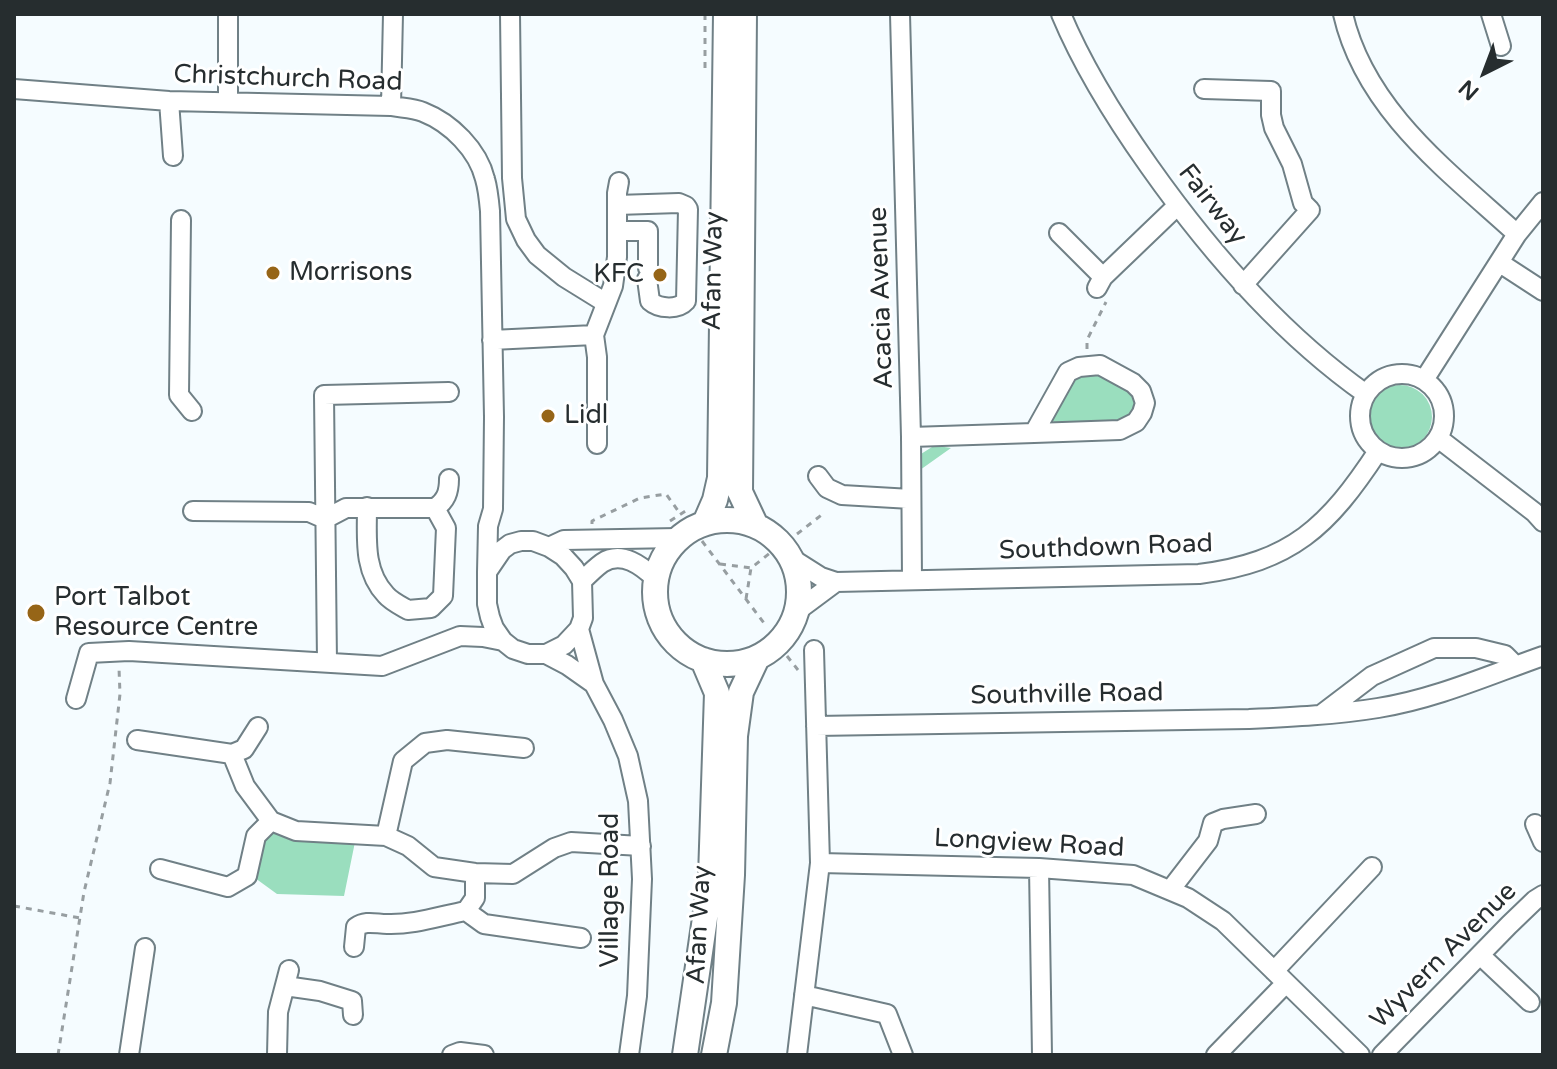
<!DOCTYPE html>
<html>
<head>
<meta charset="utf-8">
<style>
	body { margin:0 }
	#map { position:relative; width:1557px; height:1069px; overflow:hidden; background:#f5fcff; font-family:"Varela Round",sans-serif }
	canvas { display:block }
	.frame { position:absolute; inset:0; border:16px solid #262d2f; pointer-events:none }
	.north { position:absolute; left:1445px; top:32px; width:80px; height:80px; -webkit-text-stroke:6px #fff; paint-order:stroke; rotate:222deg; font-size:22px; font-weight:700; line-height:32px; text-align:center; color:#262d2f }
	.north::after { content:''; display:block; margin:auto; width:28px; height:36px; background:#262d2f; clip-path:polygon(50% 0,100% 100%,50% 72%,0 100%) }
</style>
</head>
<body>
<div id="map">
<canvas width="1557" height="1069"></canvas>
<div class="frame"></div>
<div class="north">N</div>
</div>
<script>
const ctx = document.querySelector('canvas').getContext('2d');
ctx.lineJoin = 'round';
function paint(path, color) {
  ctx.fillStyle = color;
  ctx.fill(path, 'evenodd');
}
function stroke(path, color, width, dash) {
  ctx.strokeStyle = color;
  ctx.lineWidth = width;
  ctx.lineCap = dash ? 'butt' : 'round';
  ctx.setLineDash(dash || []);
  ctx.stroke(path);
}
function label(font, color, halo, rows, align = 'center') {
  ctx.font = font + ' "Varela Round",sans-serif';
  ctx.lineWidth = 6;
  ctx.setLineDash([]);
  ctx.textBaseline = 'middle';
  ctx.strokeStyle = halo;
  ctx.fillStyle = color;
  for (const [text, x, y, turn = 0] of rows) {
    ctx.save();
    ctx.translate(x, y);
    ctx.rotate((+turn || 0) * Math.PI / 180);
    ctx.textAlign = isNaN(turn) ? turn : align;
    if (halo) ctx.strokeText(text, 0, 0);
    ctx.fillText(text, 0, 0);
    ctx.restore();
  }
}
paint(new Path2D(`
	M1091,371L1131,386L1138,405L1132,420L1057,427L1051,418C1062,399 1069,376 1091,371Z
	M1368 417a32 32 0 1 1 64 0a32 32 0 1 1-64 0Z
	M938,446L951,448L920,470L921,454L932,447Z
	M274,829L355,842L344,896L277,894L255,878L262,842Z`), '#9adebe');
const minor = new Path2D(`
	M228,14V102
	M510,14L512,178L516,219L526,240L537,255L564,277L606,303
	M900,14L911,437L912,580
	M1061,14C1084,69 1115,118 1149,166C1209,251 1281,334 1366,394
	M1343,14C1365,110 1448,171 1517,234
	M1491,14L1501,46
	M14,89L169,101L391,106C402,108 413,108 423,112C451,123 478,150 485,179C488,189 489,200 490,211L494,417L493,509L488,526L487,572
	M1204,89L1271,91V115L1274,128L1292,164L1303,203L1310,210L1243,285
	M169,101L173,156
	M391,106L393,14
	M617,205L679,203L686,206L688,209L686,301C678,310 659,309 650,301L647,279
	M181,220L179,395L192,411
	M617,231H648V268
	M1059,233L1103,277
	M1500,263L1543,291
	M1097,288L1103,277L1177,206
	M492,340L594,335
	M1360 416a42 42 0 1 1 84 0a42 42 0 1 1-84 0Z
	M1424,380L1517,234L1543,202
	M911,437L1034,433L1120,430L1136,422L1142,413L1145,403L1141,391L1133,383L1100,365L1079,367L1068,372L1034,433
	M1438,438L1534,512L1543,522
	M597,444V357L594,335L613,286L617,257V193L619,182
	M818,476L827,488L842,495L911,499
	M367,507C367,538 363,571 386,595C391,601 401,606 408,610L431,608L443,596L446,528L435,508
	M193,511L309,512L325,519L346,508H435C446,501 449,492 449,479
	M549,547L564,540L678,538
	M791,558L821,577L836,582L1199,574C1292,562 1328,527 1378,451
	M582,581C588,575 595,568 602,563C622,550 642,566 656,579
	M797,611L836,582
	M579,629L594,684L613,720L628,756L638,801L642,879L637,996L629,1055
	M546,654L567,665L594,684
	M327,662L324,395L449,392
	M76,699L89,653L129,651L382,666L460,636L483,637L503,641L513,649L528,654H546L564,645L579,629L583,618L582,581L574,568L563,556L549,547L533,541H521L510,544L502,550L487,572V604L490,617L494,628L503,641
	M1322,714L1372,676L1434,648H1476L1505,655L1515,665
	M816,726L1249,719C1292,717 1335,715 1378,708C1435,699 1489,675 1543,656
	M137,740L232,754L245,786L271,821L296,831L386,836L408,846L434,867L475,873L513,874L554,848L571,842L641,846
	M232,754L244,749L258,727
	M1535,824L1543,842
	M386,836L403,761L425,743L447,740L524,748
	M820,863L1039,868L1133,875L1188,898L1223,921L1360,1055
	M1039,868L1042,1055
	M160,869L228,887L247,876L256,836L271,821
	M1171,889L1208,841L1213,823L1223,819L1256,814
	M466,911L484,924L581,938
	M354,947L356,927C366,920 376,924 387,924C413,925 440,916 466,911L475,898V873
	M1480,955L1530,1002
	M1274,971L1372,867
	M285,986L320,991L352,1001L353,1015
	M804,995L887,1014L903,1055
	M129,1055L145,948
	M277,1055L278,1012L289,970
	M452,1055L460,1052L484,1055
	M797,1055L820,863L814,650
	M1216,1055L1286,983
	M1382,1055L1509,925L1535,900L1543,895`);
const major = new Path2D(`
	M744,14L740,492L756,526
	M655 592a72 72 0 1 1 144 0a72 72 0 1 1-144 0Z
	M705,523L715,500L720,478L726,14
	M685,1055L711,877L717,693L703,660
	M714,1055L724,1003L732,875L735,736L741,692L757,658`);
stroke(minor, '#708086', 22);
stroke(major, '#708086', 28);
stroke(new Path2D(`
	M705,14V70
	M1087,349V340L1106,302
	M670,521L690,508
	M592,524V521L640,498L666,494L679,512
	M797,534L824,513
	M702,541L767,627
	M720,564L751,568L770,553
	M746,599L751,568
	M787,656L798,670
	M14,906L80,918
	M58,1055L84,892L110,783L120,694L119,668`), '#979ea1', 3, [6, 6]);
stroke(minor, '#fff', 18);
stroke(major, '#fff', 24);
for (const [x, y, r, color] of [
	[273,273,8,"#966517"],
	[660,275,8,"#966517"],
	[548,416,8,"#966517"],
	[36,613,10,"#966517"]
]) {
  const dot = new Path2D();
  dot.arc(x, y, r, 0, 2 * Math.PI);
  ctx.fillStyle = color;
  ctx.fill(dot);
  stroke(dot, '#fff', 3);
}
label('26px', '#262d2f', '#fff', [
	["Christchurch Road",288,79,2],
	["Fairway",1212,205,52],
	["Afan Way",714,271,-89],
	["Acacia Avenue",882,298,-92],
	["Southdown Road",1106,548,-2],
	["Southville Road",1067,695,-1],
	["Longview Road",1029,844,3],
	["Village Road",611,890,-90],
	["Afan Way",700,925,-87],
	["Wyvern Avenue",1444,956,-45]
]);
label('26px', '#262d2f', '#fff', [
	["Morrisons",289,273],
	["KFC",644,275,"right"],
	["Lidl",564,416],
	["Port Talbot",54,598],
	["Resource Centre",54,628]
], 'left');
</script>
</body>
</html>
